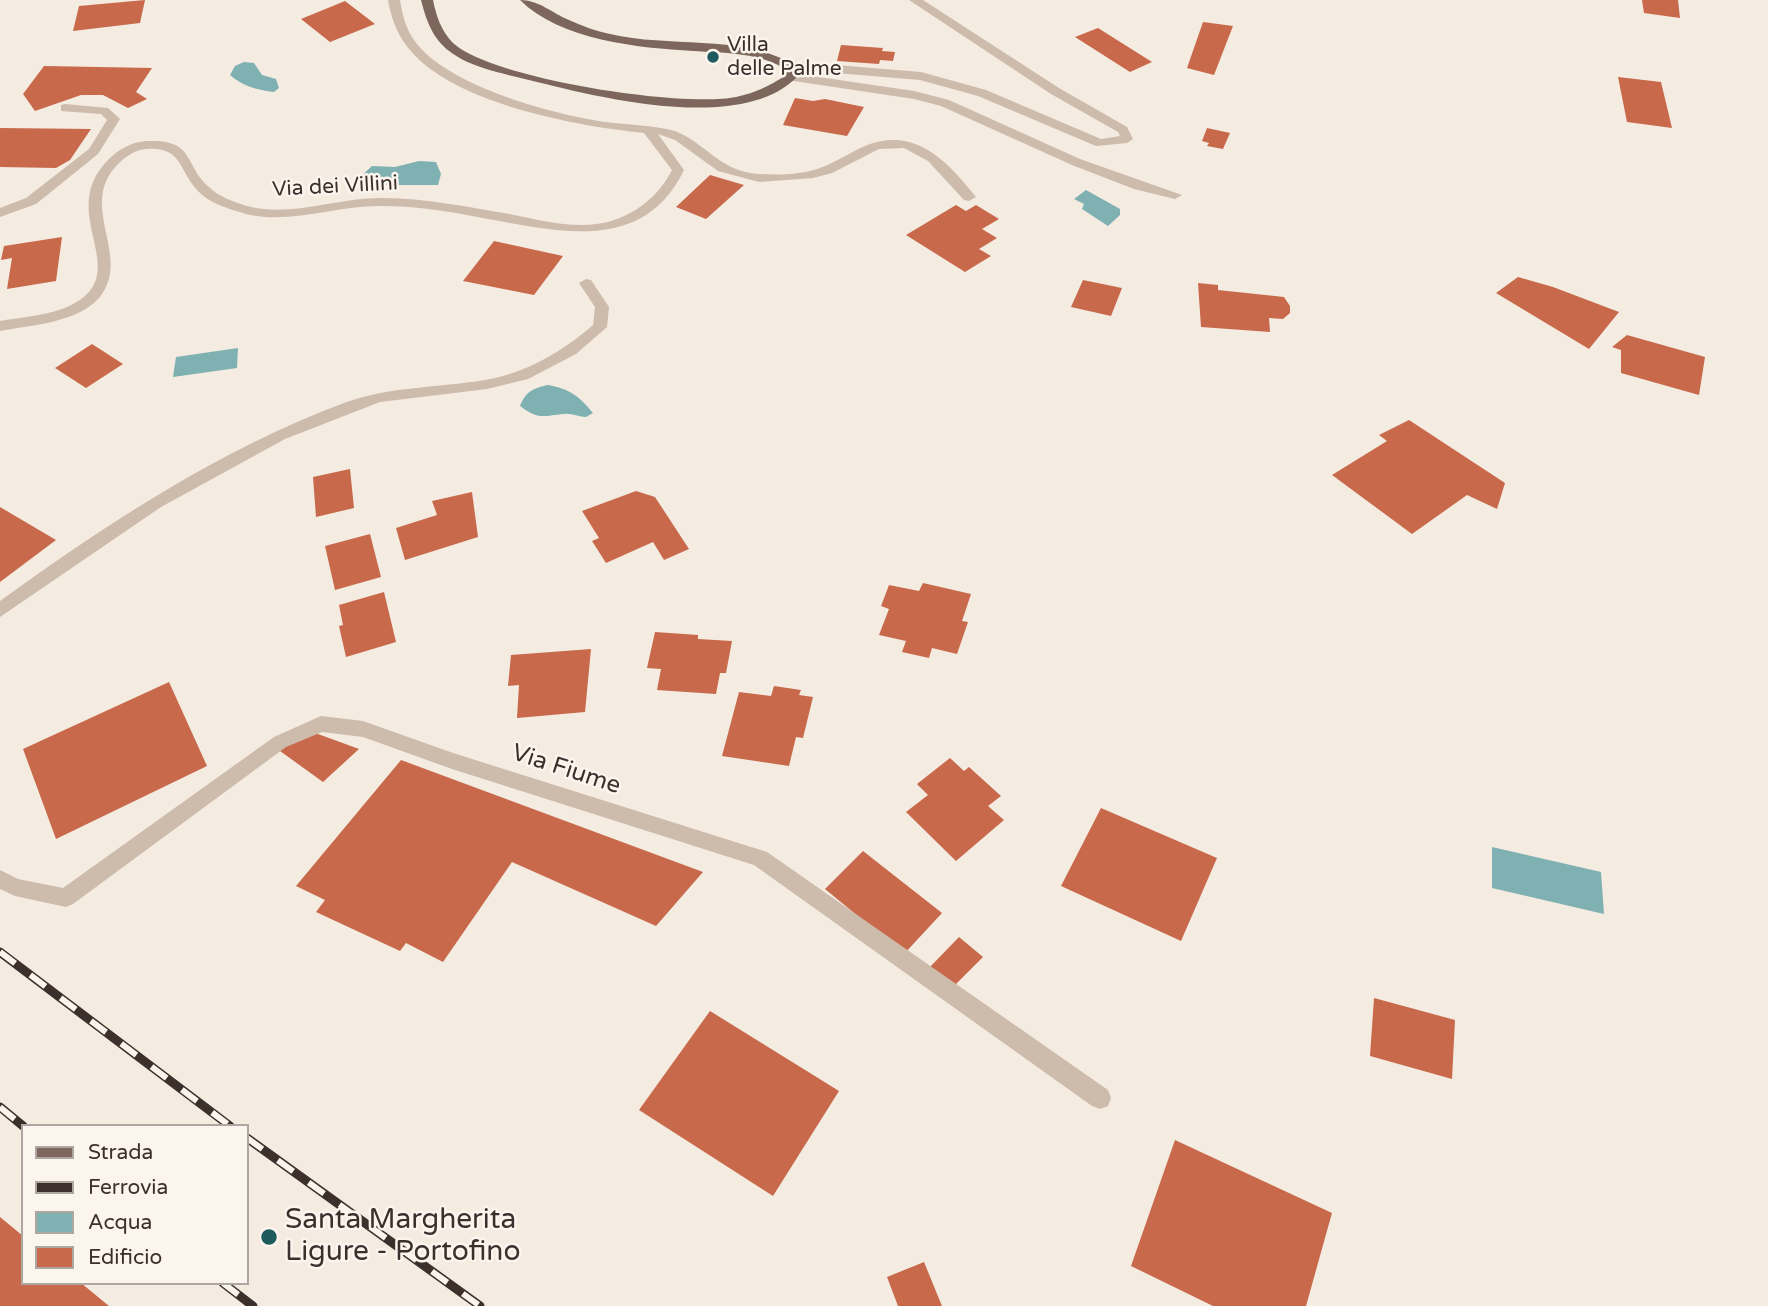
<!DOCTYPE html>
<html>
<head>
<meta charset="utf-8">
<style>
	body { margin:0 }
	#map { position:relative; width:1768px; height:1306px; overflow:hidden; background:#f4ebe1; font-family:"Varela Round",sans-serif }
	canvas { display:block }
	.legend { position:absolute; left:21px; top:1124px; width:228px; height:161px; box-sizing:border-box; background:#fbf5ee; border:2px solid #aea6a0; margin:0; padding:9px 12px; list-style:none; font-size:21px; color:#3b302b }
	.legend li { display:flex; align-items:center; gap:14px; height:35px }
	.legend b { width:35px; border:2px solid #aea6a0 }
</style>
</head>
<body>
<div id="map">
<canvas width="1768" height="1306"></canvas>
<ul class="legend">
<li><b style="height:9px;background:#7d675c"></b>Strada</li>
<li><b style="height:9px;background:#3b302b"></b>Ferrovia</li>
<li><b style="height:19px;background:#7fb0b2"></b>Acqua</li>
<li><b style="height:19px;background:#c8694b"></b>Edificio</li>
</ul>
</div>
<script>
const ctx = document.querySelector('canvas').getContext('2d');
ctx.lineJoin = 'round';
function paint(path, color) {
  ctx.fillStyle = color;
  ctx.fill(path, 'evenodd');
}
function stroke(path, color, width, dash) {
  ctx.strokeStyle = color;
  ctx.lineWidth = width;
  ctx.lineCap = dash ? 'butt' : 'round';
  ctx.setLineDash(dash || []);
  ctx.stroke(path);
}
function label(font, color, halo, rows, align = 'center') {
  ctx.font = font + ' "Varela Round",sans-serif';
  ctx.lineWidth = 5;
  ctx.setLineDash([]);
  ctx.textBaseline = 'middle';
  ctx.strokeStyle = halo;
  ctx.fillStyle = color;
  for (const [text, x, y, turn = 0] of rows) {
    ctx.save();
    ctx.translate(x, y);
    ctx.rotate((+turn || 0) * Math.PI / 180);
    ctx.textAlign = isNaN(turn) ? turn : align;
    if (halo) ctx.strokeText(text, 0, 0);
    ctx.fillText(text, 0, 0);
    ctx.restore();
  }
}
paint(new Path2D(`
	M244,62L254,63L262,75L276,79L279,88L274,92C258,90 242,86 230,75L235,66Z
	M419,161L436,162L441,174L438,185H388L357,180L372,166L395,167Z
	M1086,190L1120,209V215L1108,226L1082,209L1084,204L1074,199Z
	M238,348L237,368L173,377L176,357Z
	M548,385C570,389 579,396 593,413L586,417C579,417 571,413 564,414C542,416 539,420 520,406C526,391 534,388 548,385Z
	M1492,847L1601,872L1604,914L1492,888Z`), '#7fb0b2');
paint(new Path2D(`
	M145,0L140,23L73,31L79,6Z
	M1642,0H1678L1680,18L1644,13Z
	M345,1L375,24L330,42L301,19Z
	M1203,22L1233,26L1214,75L1187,68Z
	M1098,28L1152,62L1130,72L1075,37Z
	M841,45L883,48L882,51L895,52L893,61L880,60L879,64L837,61Z
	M44,66L152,68L136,92L147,99L128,108L103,95H81L35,111L23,94Z
	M1618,77L1661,82L1672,128L1627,122Z
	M795,98L813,101L825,99L864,107L847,136L783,125Z
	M0,128L91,129L70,160L56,168L0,167Z
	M1207,128L1230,133L1223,149L1207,146L1209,143L1202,141Z
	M710,175L744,185L706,219L676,207Z
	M956,205L966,211L976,205L999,219L982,229L997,238L979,249L991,256L965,272L906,235Z
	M62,237L56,281L7,289L12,258L1,260L4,246Z
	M494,241L563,256L534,295L463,281Z
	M1518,277L1553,287L1619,312L1589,349L1496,293Z
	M1083,280L1122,288L1111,316L1071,307Z
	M1198,283L1218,285V290L1284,297L1290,306V313L1283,319L1269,318L1270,332L1201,327Z
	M1627,335L1705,357L1699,395L1621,373V350L1612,347Z
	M92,344L123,364L86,388L55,368Z
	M1409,420L1505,483L1497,509L1467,495L1412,534L1332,475L1387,441L1379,435Z
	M350,469L354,508L316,517L313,477Z
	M636,491L655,497L689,549L664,560L653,542L606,563L592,541L599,538L582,511Z
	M472,492L478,537L405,560L396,528L437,515L432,501Z
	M0,507L56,540L0,582Z
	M370,534L381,577L335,590L325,546Z
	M923,583L971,594L962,621L968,622L957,654L932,648L929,658L902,652L906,641L879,635L889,609L881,606L889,585L919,591Z
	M384,592L396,642L346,657L339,626L343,625L339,605Z
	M655,632L698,635V639L732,641L726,673H720L716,694L657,690L661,669L647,668Z
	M591,649L585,712L517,718L519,685L508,686L511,655Z
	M169,682L207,766L56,839L23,749Z
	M774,686L801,690L799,695L813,697L803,738L796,737L789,766L722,756L739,692L771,696Z
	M307,730L359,749L323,782L280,751Z
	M950,758L964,771L969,767L1001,796L988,806L1004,820L956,861L906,812L928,795L917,784Z
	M401,760L703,872L656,926L512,862L443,962L406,943L400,951L316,912L325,900L296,886Z
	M1101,808L1217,858L1181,941L1061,886Z
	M863,851L942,913L904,954L825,889Z
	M959,937L983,957L953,987L930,967Z
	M1374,998L1455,1020L1452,1079L1370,1056Z
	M710,1011L839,1091L773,1196L639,1110Z
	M1175,1140L1332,1213L1306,1306H1213L1131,1266Z
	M0,1217L23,1236V1283H81L109,1306H0Z
	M924,1262L942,1306H898L887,1277Z`), '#c8694b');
paint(new Path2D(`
	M388,0H400C402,14 406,29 414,40C446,86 552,114 605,122C628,125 652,125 675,131C706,143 720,172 759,174C777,175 799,175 817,169C836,163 851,151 870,144C917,128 949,163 976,197L969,201L964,200L928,161L904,148L879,149L832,173L813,178L759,182L718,171L675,140L658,134L684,170C644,253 561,232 488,219C453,212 418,206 382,206C337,205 290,225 246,214C230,209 210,204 198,191C178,170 183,146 145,149C135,150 125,157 118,164C76,206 134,257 99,298C77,323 31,325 0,331V321C28,316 68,315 89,292C119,258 60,207 109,159C119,149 132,142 146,141C196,139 183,164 209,187C219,197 234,202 247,206C290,218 339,197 383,198C425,198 467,207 509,214C540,220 576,230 608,222C636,214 659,196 672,170L644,133C576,126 448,103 406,45C396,32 391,16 388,0Z
	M909,0H923L1059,88L1127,127L1133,139L1127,143L1096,146L978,96L920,80L787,69L781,65L787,61L921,72L986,90L1101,139L1120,136L1118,132L1051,94Z
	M791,73L914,91L949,100L1080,159L1182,195L1175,199L1134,189L1072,165L941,106L914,99L787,80V74Z
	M65,104L108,108L120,119L98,154L36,204L0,217V208L26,198L89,149L107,120L101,114L61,111V105Z
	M586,279L591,280L609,307L607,327L576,354L528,379L487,389L380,402L285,439L161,507L0,617V601C108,523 219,450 344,403C391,386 437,388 485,380C526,373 562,352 593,325L595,307L579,283Z
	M321,716L363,721L453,753L767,852L1108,1090L1111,1098L1108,1106L1100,1109L1092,1106L754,865L452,769L363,737L322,732L286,747L73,904L66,907L15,896L0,889V870L18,879L63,888L274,737Z`), '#cdbbac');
paint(new Path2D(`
	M421,0H433C436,15 441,31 453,43C492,79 683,108 736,97C755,93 769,86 785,76L782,67C753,52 724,53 693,51C639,48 560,40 520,0C539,0 552,13 569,20C582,26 596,31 610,34C669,48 738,34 791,63L797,77C741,134 597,97 529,80C502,73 471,68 449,51C432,38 426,19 421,0Z`), '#7d675c');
const rail = new Path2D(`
	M0,952L230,1126
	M0,1107L23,1126
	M247,1138L480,1306
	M223,1283L253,1306`);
stroke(rail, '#3b302b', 9);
stroke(rail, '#fbf5ee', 6, [19]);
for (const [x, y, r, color] of [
	[713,57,7,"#1f5a5e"],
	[269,1237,9,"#1f5a5e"]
]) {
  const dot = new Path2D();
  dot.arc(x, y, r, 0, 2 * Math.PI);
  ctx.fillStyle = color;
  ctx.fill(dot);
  stroke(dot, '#fbf5ee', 2.5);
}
label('21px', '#3b302b', '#fbf5ee', [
	["Villa",727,45],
	["delle Palme",727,69]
], 'left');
label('21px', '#3b302b', '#fbf5ee', [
	["Via dei Villini",335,187,-3]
]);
label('24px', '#3b302b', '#fbf5ee', [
	["Via Fiume",566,770,18]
]);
label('28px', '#3b302b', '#fbf5ee', [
	["Santa Margherita",285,1221],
	["Ligure - Portofino",285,1253]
], 'left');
</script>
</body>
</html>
